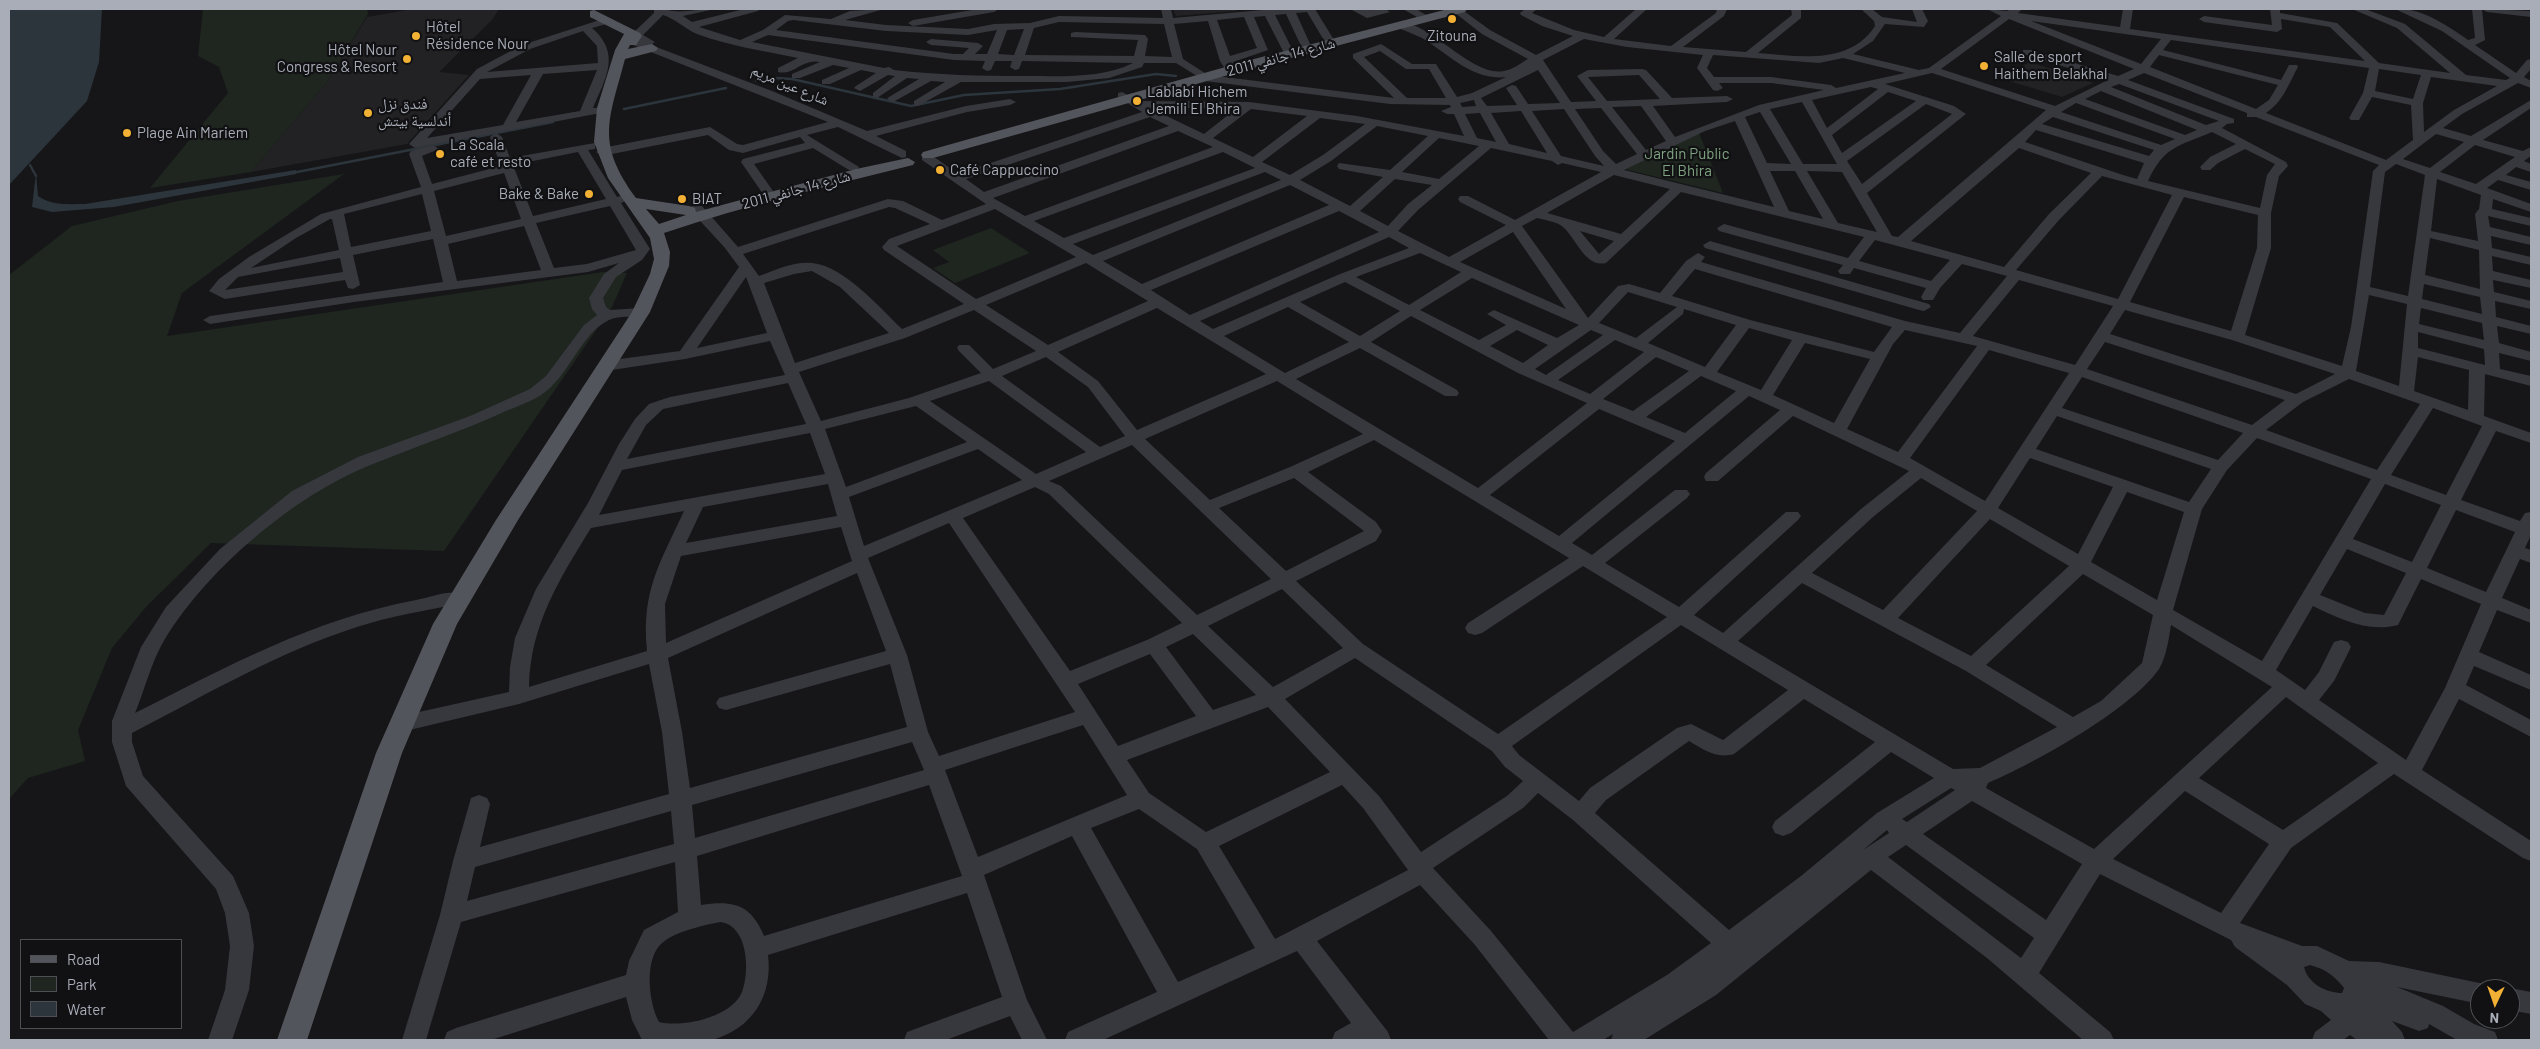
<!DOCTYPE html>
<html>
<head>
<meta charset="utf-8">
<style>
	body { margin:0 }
	#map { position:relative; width:2540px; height:1049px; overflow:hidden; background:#161618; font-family:Barlow,sans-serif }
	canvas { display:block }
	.frame { position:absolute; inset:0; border:10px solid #a8adb8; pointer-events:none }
	.legend { position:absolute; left:20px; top:939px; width:162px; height:90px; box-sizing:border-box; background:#111113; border:1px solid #4d4f55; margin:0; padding:6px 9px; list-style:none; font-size:15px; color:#a8adb8 }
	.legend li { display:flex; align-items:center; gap:10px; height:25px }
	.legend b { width:25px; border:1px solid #4d4f55 }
	.north { position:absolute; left:2470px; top:979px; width:50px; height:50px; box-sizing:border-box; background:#111113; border:1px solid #4d4f55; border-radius:50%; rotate:183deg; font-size:14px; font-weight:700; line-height:20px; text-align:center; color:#a8adb8 }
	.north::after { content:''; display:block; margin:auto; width:18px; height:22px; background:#f2b134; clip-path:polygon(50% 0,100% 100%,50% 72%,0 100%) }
</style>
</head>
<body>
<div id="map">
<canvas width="2540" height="1049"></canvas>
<div class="frame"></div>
<ul class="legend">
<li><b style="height:6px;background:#53555c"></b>Road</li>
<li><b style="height:14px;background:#1e261f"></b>Park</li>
<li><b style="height:14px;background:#2c353c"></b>Water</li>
</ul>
<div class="north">N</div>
</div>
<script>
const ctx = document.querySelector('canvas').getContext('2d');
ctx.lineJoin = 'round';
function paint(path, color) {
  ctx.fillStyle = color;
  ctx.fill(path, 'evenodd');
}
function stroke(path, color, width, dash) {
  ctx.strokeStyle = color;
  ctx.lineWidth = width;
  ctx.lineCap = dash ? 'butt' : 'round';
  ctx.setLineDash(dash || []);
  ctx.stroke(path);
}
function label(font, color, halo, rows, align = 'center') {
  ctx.font = font + ' Barlow,"Noto Naskh Arabic",sans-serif';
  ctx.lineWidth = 4.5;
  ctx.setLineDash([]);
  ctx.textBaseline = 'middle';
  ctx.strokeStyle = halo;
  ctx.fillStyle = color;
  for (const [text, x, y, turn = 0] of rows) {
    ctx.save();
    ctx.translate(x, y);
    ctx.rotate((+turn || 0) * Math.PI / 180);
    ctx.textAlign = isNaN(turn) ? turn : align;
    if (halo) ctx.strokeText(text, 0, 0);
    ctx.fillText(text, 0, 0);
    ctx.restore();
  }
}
paint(new Path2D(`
	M413,9H499L492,20L439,72L469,75L407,144L251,172L327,82L367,17Z
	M1173,9H1235L1237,11L1176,16Z
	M2030,62L2093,83L2062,97L1999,78Z`), '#222225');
paint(new Path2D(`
	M203,9H367L368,14L327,82L251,172L150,188L228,93L219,67L198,56Z
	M1699,133L1723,193L1620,168Z
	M344,174L182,293L167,336L603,272L627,273L612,307L444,551L211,543L146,607L112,648L78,730L85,761L28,778L9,799V275L72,226L178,201Z
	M991,228L1030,253L955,283L933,268L949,262L933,250Z`), '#1e261f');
paint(new Path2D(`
	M9,9H102L99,62L87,101L9,185Z
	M296,170V174L114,207L52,212L32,207L36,173L38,196C52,206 69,204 85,204Z`), '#2c353c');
stroke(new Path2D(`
	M756,81L776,78L792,79L911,106L964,95L1060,89L1156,74L1176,76
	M624,109L726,88
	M30,165L36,176
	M292,173L553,122`), '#2c353c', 2.5);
paint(new Path2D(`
	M654,9H669L668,10C682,14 700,8 715,9L683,16L692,22L744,9H760L758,11L699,27L740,40L763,30L785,15L831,19L850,11L884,9L845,20L886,25L968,29L994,24L1030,23L1059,16L1163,18L1161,9H1171L1173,18L1274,9H1315L1334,40L1333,42H1325L1307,12L1296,13L1311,46L1310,48H1302L1286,14L1275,15L1293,51L1288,54L1284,53L1265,16L1254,17L1268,50L1233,62L1234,67L1229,70L1225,69L1220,61L1208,21L1174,24L1183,59L1208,75L1394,98L1353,58V54L1381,44L1412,64H1436L1457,97L1472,93L1506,77C1472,81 1449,54 1422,38C1414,34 1405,31 1396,27V23C1426,16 1471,78 1504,71C1512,70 1521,63 1528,59L1482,34L1450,9H1461L1490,30L1536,55L1573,36L1542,26L1521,15L1520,13L1525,9H1537L1532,13L1574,30L1604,37L1636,9H1647L1614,39L1671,46L1716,13L1717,9H1727L1724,16L1683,47L1746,52L1792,15L1791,9H1801V18L1758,53C1797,56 1849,66 1875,26L1874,21L1861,9H1872L1882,17L1917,22L1912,9H1922L1928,21L1924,27L1885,24L1873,41L1853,54L1919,70L1929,68L2001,16L1987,9L2007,11L2011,9H2022L2018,13L2120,27L2123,9H2133L2130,29L2365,61L2330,27L2281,19L2282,29L2277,32L2204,22L2199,19L2204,16L2272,25L2270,9H2280V13L2337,23L2379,63L2450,73L2397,28L2352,9H2365L2405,24L2466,75L2506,80L2510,78L2442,31L2395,9C2420,7 2448,26 2468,40L2475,38L2472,9H2482L2485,40L2475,45L2516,73L2527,60L2531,59V69L2524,77L2531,81V88L2518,83L2462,114L2443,128L2471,136L2531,100V108L2483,140L2523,151L2531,147V156L2524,161L2531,164V172L2516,167L2506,175L2531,182V190L2498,180L2487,188L2531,204V212L2493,199L2492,209L2531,218V226L2488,216L2490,227L2531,237V245L2491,236L2492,248L2531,257V265L2492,256L2493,271L2531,280V288L2493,280L2494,292L2531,301V309L2495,301L2496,317L2531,326V334L2497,326L2499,343L2531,352V361L2499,353L2500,369L2531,376V386L2485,374L2484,416L2531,433V443L2496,431L2461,500L2520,521L2525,513L2531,512V535L2525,548L2531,550V563L2520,559L2502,598L2531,610V623L2497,610L2479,652L2531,675V690L2474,666L2466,685L2531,720V737L2459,699L2422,770L2531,841V861L2523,858L2394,774L2291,848L2240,923L2302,946H2317L2349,961L2379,962L2489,985L2490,989H2480V1004L2397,987L2443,1006L2474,1024L2495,1032L2498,1040H2457L2429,1024L2428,1028L2419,1031L2392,1021L2402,1032L2405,1040H2357L2350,1035L2343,1040H2312L2315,1032L2331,1020L2321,1011L2305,1004L2287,985L2235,947L2231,940L2100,874L2039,973L2110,1032L2114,1040H2083L1987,958L1871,870L1716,995L1644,1040H1611L1613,1034L1603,1040H1549L1475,945L1420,885L1317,941L1388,1032L1391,1040H1332L1335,1032L1351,1023L1297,951L1103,1040H1065L1068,1032L1157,992L1072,836L984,875L1027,1000L1047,1040H1022L1010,1016L946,1040H904L907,1032L1002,997L967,893L768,955C773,996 752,1029 712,1040C697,1044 659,1041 642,1040L632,1020L626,997L491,1040H444L447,1032L456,1028L626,975L629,961L644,930L678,912L675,862L461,922L426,1040H402L440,915L453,861L471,798L479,795L487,798L490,804L480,847L669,794L662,732L649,664L519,704L401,732L394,729L391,724L394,719L401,716L509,692L510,667L515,638L536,589L588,503L619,444L635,419L649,404L670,397L785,375L770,341L685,359L605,371L597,366L605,361L680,351L739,267L725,248L692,212L691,209L692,206H702L738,247L888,199L903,201L942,220L986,204L922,160V154H930L958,174L1142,112L1118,97V93L1122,92L1139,101L1249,102L1357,116L1464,136L1454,114H1447L1441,111L1451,107L1450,105L1390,104L1205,81L1176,63H1144L1142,67L1109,78L1067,82H961L918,106L914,105V101L945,82L931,81L893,102L887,99L889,97L919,79L907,78L877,98L873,97V93L895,76L888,75L860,91L854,88L856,86L876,73L861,70L830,84H822V80L849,68L833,65L800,78H792V74L820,62C803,58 793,76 778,72V68L798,58C765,51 729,46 697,34C685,29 676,19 663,15L643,35L655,42L651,45L772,91L867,131L966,106L1010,99L1016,102L1010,105L967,112L876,136L906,151V157L902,158L838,127L807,135L859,167L857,170H849L813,148L754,164L773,191L767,195L763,194L741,162L743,159L805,143L800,137L743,153L729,150L708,135L602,156L596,152L602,148L710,127L737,144L743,145L828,122L628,43V39L632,38V34L654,13ZM1244,17L1257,48L1230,56L1217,20ZM2009,19L2134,69L2118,76L2031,50H2023V54L2108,80L2055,106L1941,69ZM793,20L886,31L968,35L997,30L987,54H975L983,46L978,43L931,39L926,42L931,45L969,48L963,54H954L776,30L788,21ZM2031,21L2161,39L2141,64ZM1059,22L1164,24L1172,57L1145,56L1148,39L1145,35L1075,32L1071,33V37L1138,40L1134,56L1025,55L1034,28ZM1024,29L1014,55L998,54L1007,30ZM768,35L954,60L985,61L982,68L987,71L991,70L995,61H1012L1010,67L1015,70L1019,69L1022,61L1133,63C1101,79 1060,76 1024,76C980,76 938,75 894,70L889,67L884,68L752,42ZM1584,39L1627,47L1703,55L1697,68L1713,90L1717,91L1723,88L1719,83H1771L1824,90L1759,105L1675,137L1653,106L1727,102L1733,99L1727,96L1672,98L1646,70L1642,69L1588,70L1577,76L1596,101L1571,102L1543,60ZM2171,40L2369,68L2363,93L2349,118L2351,120H2359L2372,97L2411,105L2413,140L2386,160L2266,113C2283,102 2289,83 2298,67L2297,65H2289L2281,80L2163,50ZM1380,51L1406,69H1429L1446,98H1407L1364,57ZM1713,55L1819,63L1843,58L1905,73L1836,88L1831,85L1771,77H1714L1707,68ZM2159,55L2278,85L2269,100L2256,109L2150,67ZM2379,69L2421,75L2413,99L2375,91ZM1538,70L1560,103L1528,104L1516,86L1512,85L1506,88L1517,105L1487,106L1481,98ZM1932,73L2046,110L1898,237L1892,236L1867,193L1966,114L1954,106L1885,84ZM2144,73L2247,113V117H2256L2379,165L2373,171L2351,327L2342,366L2245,335L2271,248V213L2279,176L2288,166L2286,162L2222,128L2227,124L2234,123V119L2128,80ZM1639,75L1660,99L1607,101L1588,77ZM2431,77L2497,86L2454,110L2424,132L2423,103ZM2119,84L2219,121L2206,125L2111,87ZM1871,87L1878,89L1827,128L1812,100ZM2101,91L2197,130L2185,135L2085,99ZM1888,92L1916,101L1842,153L1832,135ZM1474,100L1476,106L1462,107L1460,103ZM1802,102L1837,164H1803L1770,109ZM2076,103L2175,139L2161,145L2061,112ZM1926,104L1952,114L1862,184L1847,161ZM1641,106L1666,141L1646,150L1612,107ZM1150,108H1237L1204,134ZM1601,108L1637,154L1616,164L1603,151L1575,109ZM1251,109L1307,116L1253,157L1213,138ZM1564,109L1595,156L1604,166L1561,156L1532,111ZM1521,111L1547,153L1509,144L1491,113ZM1760,112L1791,164L1767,163L1745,117ZM1480,113L1496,142L1477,138L1465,114ZM1150,117L1169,126L984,192L966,179ZM2053,117L2154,150L2149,156L2042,124ZM1320,118L1365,124L1323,155L1290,175L1262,162ZM1735,121L1774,207L1624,170L1705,131ZM1377,126L1428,136L1390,170L1339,163L1337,166L1339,169L1383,177L1350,206L1300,180L1331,161ZM2036,130L2144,163L2137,179L2123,175L2025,142ZM1178,131L1213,147L1025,216L993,198ZM2212,132L2236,144L2210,157L2200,167L2202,170H2210L2218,163L2245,149L2275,164L2267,175L2260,208L2148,181C2164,146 2179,146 2212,132ZM2436,134L2464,142L2430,168L2403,159ZM1439,138L1479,146L1439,179L1402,172ZM2475,145L2515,157L2476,184L2440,172ZM1491,148L1552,161L1558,165L1562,163L1601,172L1515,220L1468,196H1460L1458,199L1460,202L1506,225L1449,257L1398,231L1418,210ZM2019,148L2091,173L2049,214L2004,267L1911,241ZM1223,152L1255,168L1064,238L1034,221ZM2396,164L2425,175L2408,296L2370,287L2385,172ZM1770,171H1795L1823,219L1789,211ZM1807,171L1842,172L1877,232L1838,223ZM1265,172L1281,180L1093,255L1073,244ZM1614,175L1670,189L1621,234L1547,213ZM2102,176L2172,195L2118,299L2016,270L2059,220ZM1395,179L1432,185L1408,204L1388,226L1360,211ZM2437,179L2481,195L2479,209L2475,214L2478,241L2431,231ZM1290,185L1329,205L1142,284L1103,261ZM1681,192L1864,237L1848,258L1724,224L1717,228L1719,231L1843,265L1838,271L1840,274H1850L1854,268L1926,288L1921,297L1923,300H1933L1940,288L1962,264L2007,276L1960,333L1905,321L1701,262L1705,257L1698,253L1686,261L1660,293L1629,284L1618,286L1588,318L1522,226L1537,218C1545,220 1558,222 1563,227C1576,238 1585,268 1606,263ZM2184,197L2258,215L2257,248L2231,331L2130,302ZM889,207L895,208L930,224L889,239L882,247L884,250L964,304L902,329C879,307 844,266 812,263C795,261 775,270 759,276L743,254ZM995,209L1076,257L976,299L897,246ZM1339,211L1379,232L1190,315L1151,290ZM1580,231L1614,241L1599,254ZM1513,232L1566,309L1460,262ZM1389,237L1409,248L1340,274L1213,329L1200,321ZM2430,238L2479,250L2480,289L2425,275ZM1875,240L1950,260L1931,281L1859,261ZM1420,253L1461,272L1409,305L1356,277ZM1086,263L1148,301L1048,345L986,305ZM1695,269L1892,327L1874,352L1750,320L1672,296ZM812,271L840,287L889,333L795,363L764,283L794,274ZM746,277L767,333L697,348ZM1472,278L1579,325L1557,338L1494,310L1487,314L1506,325L1479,340L1420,310ZM2019,280L2113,306L2075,365L1973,336ZM1345,282L1400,311L1360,336L1300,302ZM2424,284L2480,297L2482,314L2422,299ZM1628,292L1677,307L1636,338L1599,323ZM2369,295L2407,304L2399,386L2356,371ZM1288,307L1349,342L1285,373L1224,336ZM1157,308L1266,374L1137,430L1098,381L1058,352ZM2421,308L2482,323L2484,340L2419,324ZM1684,309L1736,325L1705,367L1648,343L1683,314ZM974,310L1036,351L993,369L969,345H959L957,348L959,351L981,373L909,398L821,421L799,372L905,338ZM2125,310L2232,340L2335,374L2296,394L2110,334ZM1411,316L1518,373L1587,403L1478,488L1296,379L1360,348L1445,396H1457L1459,393L1457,390L1371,342ZM1749,328L1792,340L1761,390L1717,372ZM1517,330L1548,345L1523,363L1490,346ZM1591,330L1603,335L1546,375L1535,369ZM1905,330L1977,346L1898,452L1847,429L1893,344ZM2418,332L2484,349L2485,365L2418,348ZM1615,340L1644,352L1590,394L1558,380ZM2105,342L2285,400L2252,425L2087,369ZM1805,343L1870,359L1834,423L1773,395ZM1989,350L2069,373L1985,501L1910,458ZM1046,357L1088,387L1125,436L1100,447L1002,376ZM1656,357L1689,371L1633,411L1603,399ZM2418,357L2469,370L2468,410L2414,391ZM1701,376L1736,391L1685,433L1646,417ZM2082,377L2243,433L2218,460L2062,408ZM2349,379L2420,404L2377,470L2266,430L2303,402ZM989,381L1086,452L1036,474L930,401ZM1277,381L1363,434L1290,467L1210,500L1145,439ZM788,383L806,424L627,459L646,425L663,409ZM1749,396L1780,410L1706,473L1704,477L1706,481H1718L1793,416L1909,471L1861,509L1723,633L1694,615L1798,520L1801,516L1798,512H1786L1679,607L1605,563L1687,498L1690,494L1687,490H1675L1592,555L1572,543ZM916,406L967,442L846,487L825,429ZM2433,408L2482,426L2446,495L2391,475ZM1599,409L1675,441L1559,536L1490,495ZM2057,416L2211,469L2189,502L2036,449ZM810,433L825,474L599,515L622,470ZM2257,438L2371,479L2262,661L2173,610L2202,509L2227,470ZM1374,440L1569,558L1468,623L1465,628L1468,633L1475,635L1482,633L1583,566L1667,617L1498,734L1363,644L1296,581L1376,541L1382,531L1376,522L1308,472ZM1132,445L1271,579L1197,615L1061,486L1049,481ZM978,449L1022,480L864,546L849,497ZM2030,458L2113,487L2078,554L1998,508ZM1294,478L1364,531L1286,571L1219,508ZM1921,478L1977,511L1883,610L1812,573L1873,517ZM828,484L837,516L686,543L703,507ZM2385,484L2441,505L2412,562L2353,539ZM1035,487L1049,494L1182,623L1147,640L1070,671L963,518ZM2127,492L2184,512L2157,600L2091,562ZM2456,510L2515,532L2486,592L2427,568ZM684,511C660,563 641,591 647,651L529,687C530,625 560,578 591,528ZM1990,519L2069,566L1971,656L1898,618ZM949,523L1075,712L939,756L928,732L907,655L868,558ZM841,527L852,561L666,643L665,604L681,556ZM2347,549L2406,573L2384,615L2365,613L2320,595ZM857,573L886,651L726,696L719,698L716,703L719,708L726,710L890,664L907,727L690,788L682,732L668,658ZM2083,574L2153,615L2142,663L2101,701L2073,717L1986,665ZM2421,579L2481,604L2445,688L2406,760L2319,700L2334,681L2351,647L2348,642L2341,640L2334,642L2319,672L2305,690L2276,670L2313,606C2340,619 2368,633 2398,625ZM1802,583L1966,671L2057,727L1980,768L1953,769L1738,641ZM1282,589L1343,648L1273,687L1208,626ZM1681,625L1788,690L1723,740L1691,724L1677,728L1590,788L1579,801L1519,755L1512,746ZM2171,625L2272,687L2094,849L1986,788L1988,783C2033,764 2132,709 2159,669C2166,658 2169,638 2171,625ZM1193,634L1256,695L1213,710L1166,647ZM1150,654L1196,716L1118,746L1078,684ZM1355,658L1492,751L1505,767L1523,781L1507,796L1421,852L1379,796L1285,699ZM2286,697L2378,763L2283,830L2199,778ZM1804,699L1875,742L1775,821L1772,827L1775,833L1783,836L1791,833L1891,752L1934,778L1877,813L1801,876L1729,930L1595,813L1606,800L1689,741C1704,750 1717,759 1734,754ZM1268,707L1330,772L1206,832L1149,793L1127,760ZM1083,725L1127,795L978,857L945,770ZM912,742L924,770L695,838L692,805ZM929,785L962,876L764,936C751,904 733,900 701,905L697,856ZM1342,785L1363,808L1408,870L1275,939L1219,846ZM1951,788L1955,790L1907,822L1902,819ZM2185,791L2269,844L2221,913L2113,859ZM1538,793L1573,820L1711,943L1667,975L1573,1032L1491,931L1433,868L1523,808ZM1972,801L2082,864L2046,920L1923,834ZM1139,809L1197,849L1255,948L1178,982L1091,828ZM671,811L674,844L467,901L475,867ZM1887,830L1889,833L1863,850ZM1906,845L2034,938L2021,958L1888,857ZM721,922C748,926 750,971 742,992C732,1017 683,1028 659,1022C649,1004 644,962 660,945C672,932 704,925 721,922ZM2310,965C2325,969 2335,976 2344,988L2342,993C2327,993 2308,984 2304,967Z
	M978,9H999L994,12L913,26L908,23L913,20Z
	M1350,9C1363,8 1372,11 1385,9L1390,12L1367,18Z
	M1403,9H1416L1426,15L1417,17Z
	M2482,9L2531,11V17L2487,12Z
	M606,18L611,21L610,23L592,28C622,54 605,79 593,108H606V112L415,148L409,144L477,69L522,45ZM583,31L597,46L598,63L487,72L530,49ZM597,70L580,111L516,122L543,74ZM531,75L503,125L427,138L480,79Z
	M496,133L502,137L510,158L595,143V149L588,150L617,197L624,195L630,199L621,203L650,249L642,260L616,277L603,298L606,307L610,310L641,308L648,312L646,315C635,318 619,315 609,320C580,334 569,377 541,395C530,402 518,406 506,411C463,431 417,446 373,464C295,494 202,573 161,646C150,667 144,691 135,713C229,666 311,620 416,600C431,597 450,589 465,594L467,598L465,602L458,604C424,611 390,616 357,627C278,652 206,695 132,733V742L143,776L233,876L249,913L254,946L249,990L232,1040H208L225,990L230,946L225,913L216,889L126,786L112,742V721L141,647L166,607L220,549L292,491L358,457L470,416L530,389L546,376L584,325L597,315L592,309L589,298L604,274L619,263L588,272L354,302L210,324L203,320L210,316L443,282L433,239L353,255L360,285L353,289L348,288L345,280L225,299L209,291L219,279L249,257L321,214L421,187L409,154L411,151L433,145L439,149L422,156L432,184L501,166L490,137ZM578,152L606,199L533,216L513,165ZM504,173L521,219L446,236L434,191ZM422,194L431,231L351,247L344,214ZM610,206L636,250L587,264L554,268L536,223ZM330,219H332L339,250L251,268L296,238ZM524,226L541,270L457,281L448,244ZM340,258L343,272L225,290L238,277Z
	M1710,241L1929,304L1931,307L1924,311L1919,310L1705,248L1703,245Z
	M2510,988L2531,992V1014L2510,1010V989H2507Z`), '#37383d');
paint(new Path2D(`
	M1448,9H1467L1465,12L1264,65L933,158H923L921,155L923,152L1254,59Z
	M594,10L640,33L642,36L636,45H630L628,49L652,44L658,48L656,51L625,59C609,120 595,142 636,198L689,206L695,208L696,212L856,169L908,158L915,162L913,165C830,186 746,205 664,233L670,252L669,266L650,312L518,520L457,624L402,753L307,1040H277L376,753L433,624L496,520L632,312L650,274L654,259L650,238L608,178L594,142L597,108L615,50L624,34L590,17V11ZM646,209L686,215L659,224Z`), '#53555c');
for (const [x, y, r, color] of [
	[1452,19,5,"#f2b134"],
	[416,36,5,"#f2b134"],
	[407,59,5,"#f2b134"],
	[1984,66,5,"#f2b134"],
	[1137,101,5,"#f2b134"],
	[368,113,5,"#f2b134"],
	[127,133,5,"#f2b134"],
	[440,154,5,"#f2b134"],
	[940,170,5,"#f2b134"],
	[589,194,5,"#f2b134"],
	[682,199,5,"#f2b134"]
]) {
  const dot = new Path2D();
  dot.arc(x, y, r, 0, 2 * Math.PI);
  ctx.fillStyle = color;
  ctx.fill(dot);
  stroke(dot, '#111113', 2);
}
label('15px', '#a8adb8', '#111113', [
	["Hôtel",426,27],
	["Résidence Nour",426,44],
	["Zitouna",1452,36,"center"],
	["Hôtel Nour",397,50,"right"],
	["Congress & Resort",397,67,"right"],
	["Salle de sport",1994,57],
	["Haithem Belakhal",1994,74],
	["Lablabi Hichem",1147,92],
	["Jemili El Bhira",1147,109],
	["فندق نزل",378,104],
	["أندلسية بيتش",378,121],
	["Plage Ain Mariem",137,133],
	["La Scala",450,145],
	["café et resto",450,162],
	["Café Cappuccino",950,170],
	["Bake & Bake",579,194,"right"],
	["BIAT",692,199]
], 'left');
label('15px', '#a8adb8', '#111113', [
	["شارع 14 جانفي 2011",1281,57,-15],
	["شارع عين مريم",790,85,23],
	["شارع 14 جانفي 2011",796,190,-15]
]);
label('15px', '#7fa381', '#111113', [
	["Jardin Public",1687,154],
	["El Bhira",1687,171]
]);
</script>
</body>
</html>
